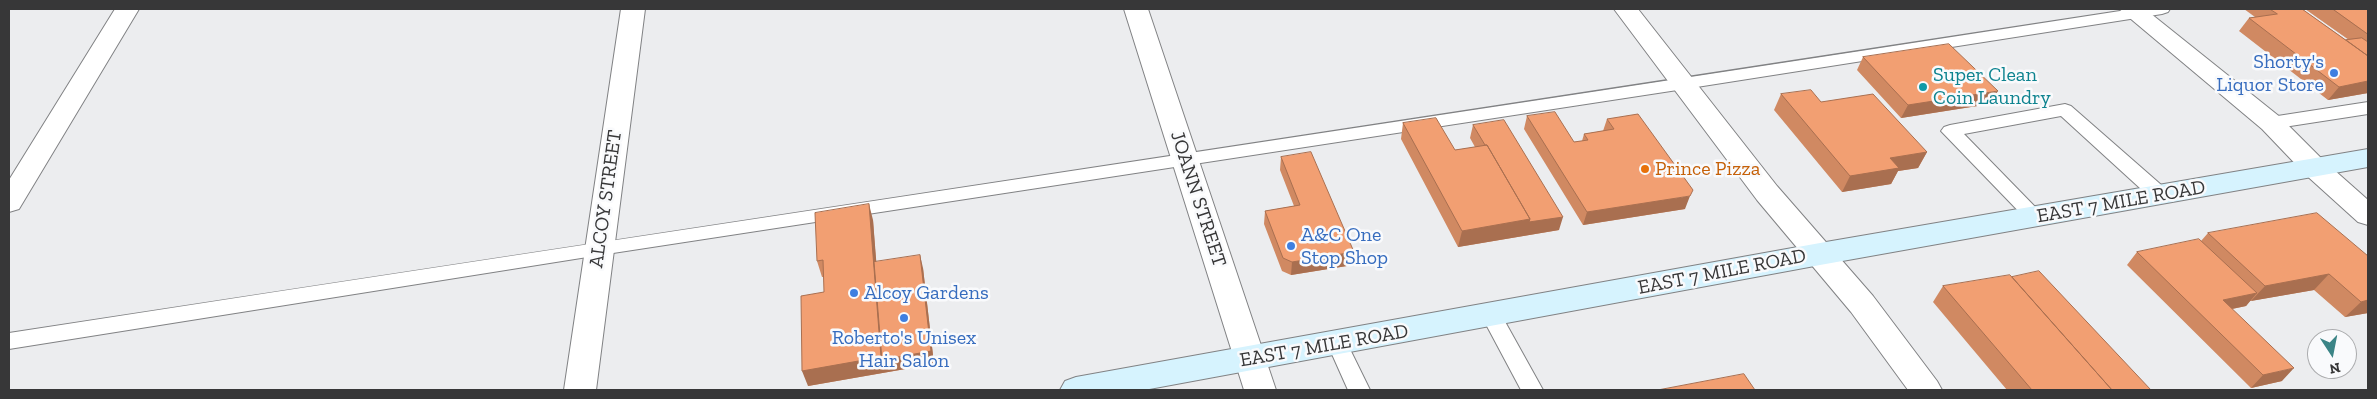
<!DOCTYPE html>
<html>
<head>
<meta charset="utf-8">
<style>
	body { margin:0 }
	#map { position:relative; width:2377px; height:399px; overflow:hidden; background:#ecedef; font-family:"Zilla Slab",serif }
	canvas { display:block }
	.frame { position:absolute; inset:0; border:10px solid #373738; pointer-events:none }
	.north { position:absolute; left:2307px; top:329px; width:50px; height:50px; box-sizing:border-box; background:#f9fafc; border:1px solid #abacae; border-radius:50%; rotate:169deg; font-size:14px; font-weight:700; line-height:20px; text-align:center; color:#373738 }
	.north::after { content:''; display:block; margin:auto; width:18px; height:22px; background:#3b8486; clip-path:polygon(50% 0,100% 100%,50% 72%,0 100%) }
</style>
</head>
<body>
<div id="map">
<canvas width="2377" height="399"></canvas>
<div class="frame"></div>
<div class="north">N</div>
</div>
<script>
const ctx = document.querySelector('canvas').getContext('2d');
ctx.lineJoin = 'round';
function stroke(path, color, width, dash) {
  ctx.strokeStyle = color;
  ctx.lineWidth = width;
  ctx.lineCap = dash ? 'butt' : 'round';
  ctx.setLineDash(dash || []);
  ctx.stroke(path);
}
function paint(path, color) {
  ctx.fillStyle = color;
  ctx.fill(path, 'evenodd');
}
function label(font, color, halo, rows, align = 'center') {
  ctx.font = font + ' "Zilla Slab",serif';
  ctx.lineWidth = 5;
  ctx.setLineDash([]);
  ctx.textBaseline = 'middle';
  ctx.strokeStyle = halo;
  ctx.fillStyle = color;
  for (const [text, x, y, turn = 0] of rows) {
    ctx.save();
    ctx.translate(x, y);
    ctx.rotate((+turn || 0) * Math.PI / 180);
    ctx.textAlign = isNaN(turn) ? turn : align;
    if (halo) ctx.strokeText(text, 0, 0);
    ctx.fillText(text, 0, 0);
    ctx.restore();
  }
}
const lane = new Path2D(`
	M2133,9H2170L2168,12L2162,14L1684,89L600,255L9,349V333C717,223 1425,119 2133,9Z
	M2368,102V114L2271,129L2265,127L2262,123L2265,119L2271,117Z
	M2065,104L2071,106L2167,190L2169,195L2167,200L2160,202L2153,200L2061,116L1964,134L2044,216L2042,221L2035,223L2028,221L1941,131L1944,127L1950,125Z
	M1491,307L1498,309L1543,390H1521L1481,315L1484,309Z
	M1337,335L1344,337L1370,390H1348L1327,343L1330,337Z`);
const street = new Path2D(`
	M115,9H139L19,209L9,212V180Z
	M621,9H645L596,390H564Z
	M1124,9H1148L1276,390H1244Z
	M1614,9H1638L1777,186L1873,296L1937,381L1942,390H1908L1851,312L1757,200Z
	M2119,9H2145L2280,117L2324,161L2368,200V225L2358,222L2306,175L2262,129Z`);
const secondary = new Path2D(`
	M2368,149V167L1820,265L1144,390H1060L1065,381L1076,377L1820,243Z`);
stroke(lane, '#818284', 2);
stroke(street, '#818284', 2);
stroke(secondary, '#818284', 2);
paint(lane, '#fff');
paint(street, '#fff');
paint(secondary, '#d6f3fe');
paint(new Path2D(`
	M2244,9H2302L2346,40H2349L2305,9H2368V93L2328,100L2239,31L2249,18L2255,17Z
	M1863,57L1990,104L1901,118L1857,70Z
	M1781,94L1821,102L1927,152L1918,168L1898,171L1891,184L1842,192L1774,110Z
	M1527,116L1574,142L1582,141L1584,134L1603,131L1607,119L1685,209L1583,225L1524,129Z
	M1403,123L1455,150L1475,147L1470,138L1473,125L1559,230L1458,247L1401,139Z
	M1281,157L1354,252L1353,265L1291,275L1282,271L1264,224L1265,211L1294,206L1280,170Z
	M873,220L876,262L923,268L934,364L808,386L824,292V277H822L817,261Z
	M2208,233L2368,256V313L2345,317L2314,290L2250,301L2246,306L2232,309L2282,381L2251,388L2127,265L2137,252L2201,241Z
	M2012,277L2151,390H2007L1933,302L1943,286Z`), '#d08962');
paint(new Path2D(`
	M2368,81V93L2328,100L2339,87Z
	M1998,91L1990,104L1901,118L1908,105Z
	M1927,152L1918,168L1898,171L1891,184L1842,192L1850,176L1890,158Z
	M1690,196L1685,209L1583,225L1587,212Z
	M869,204L873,220L884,359L920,255L923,268L934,364L808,386L802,371Z
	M1563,217L1559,230L1458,247L1462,231L1530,219Z
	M1354,252L1353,265L1291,275L1292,262Z
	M2329,274L2314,290L2251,301L2265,286Z
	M2257,293L2246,306L2212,313L2223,300Z
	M2368,300V313L2345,317L2361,302Z
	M2294,368L2282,381L2251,388L2263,375Z`), '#a96f50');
const building = new Path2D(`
	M2270,9H2302L2368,56V81L2339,87L2249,18L2277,14Z
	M2333,9H2368V34Z
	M2362,38L2368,42V56L2346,40Z
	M1949,44L1998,91L1908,105L1863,57Z
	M1811,90L1821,102L1873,94L1927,152L1890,158L1899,168L1850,176L1781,94Z
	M1555,112L1574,142L1588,140L1584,134L1614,129L1607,119L1638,114L1693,190L1690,196L1587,212L1527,116Z
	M1436,118L1455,150L1487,145L1530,219L1462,231L1403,123Z
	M1504,120L1563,217L1529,222L1530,219L1487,145H1485L1473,125Z
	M1311,152L1354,252L1292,262L1283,258L1265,211L1300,205L1281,157Z
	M869,204L881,357L802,371L801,296L824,292L823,260L817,261L815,213Z
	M2317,213L2368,256V300L2361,302L2329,274L2265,286L2208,233Z
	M2199,239L2257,293L2223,300L2294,368L2263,375L2137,252Z
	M920,255L931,351L882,360L874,262Z
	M2039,271L2151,390H2112L2012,277Z
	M2010,275L2112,390H2032L1943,286Z
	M1744,374L1755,390H1658Z`);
paint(building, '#f29f72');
stroke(building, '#a96f50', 1);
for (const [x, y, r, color] of [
	[2334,73,5,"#3f7fe0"],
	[1923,87,5,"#0f9aa8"],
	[1645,169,5,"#e8710a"],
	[1291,246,5,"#3f7fe0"],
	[854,293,5,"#3f7fe0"],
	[904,318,5,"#3f7fe0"]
]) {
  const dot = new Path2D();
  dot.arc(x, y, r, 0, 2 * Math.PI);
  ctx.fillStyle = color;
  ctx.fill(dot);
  stroke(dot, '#f9fafc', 2);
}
label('20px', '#366cbe', '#f9fafc', [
	["Shorty's",2324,62,"right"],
	["Liquor Store",2324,85,"right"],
	["A&C One",1301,235],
	["Stop Shop",1301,258],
	["Alcoy Gardens",864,293],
	["Roberto's Unisex",904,338,"center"],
	["Hair Salon",904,361,"center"]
], 'left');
label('20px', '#0d838f', '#f9fafc', [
	["Super Clean",1933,75],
	["Coin Laundry",1933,98]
], 'left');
label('20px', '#c56008', '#f9fafc', [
	["Prince Pizza",1655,169]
], 'left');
label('20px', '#373738', '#f9fafc', [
	["ALCOY STREET",606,199,-82],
	["JOANN STREET",1198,199,72],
	["EAST 7 MILE ROAD",2121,202,-10],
	["EAST 7 MILE ROAD",1722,272,-11],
	["EAST 7 MILE ROAD",1324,346,-10]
]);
</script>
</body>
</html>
